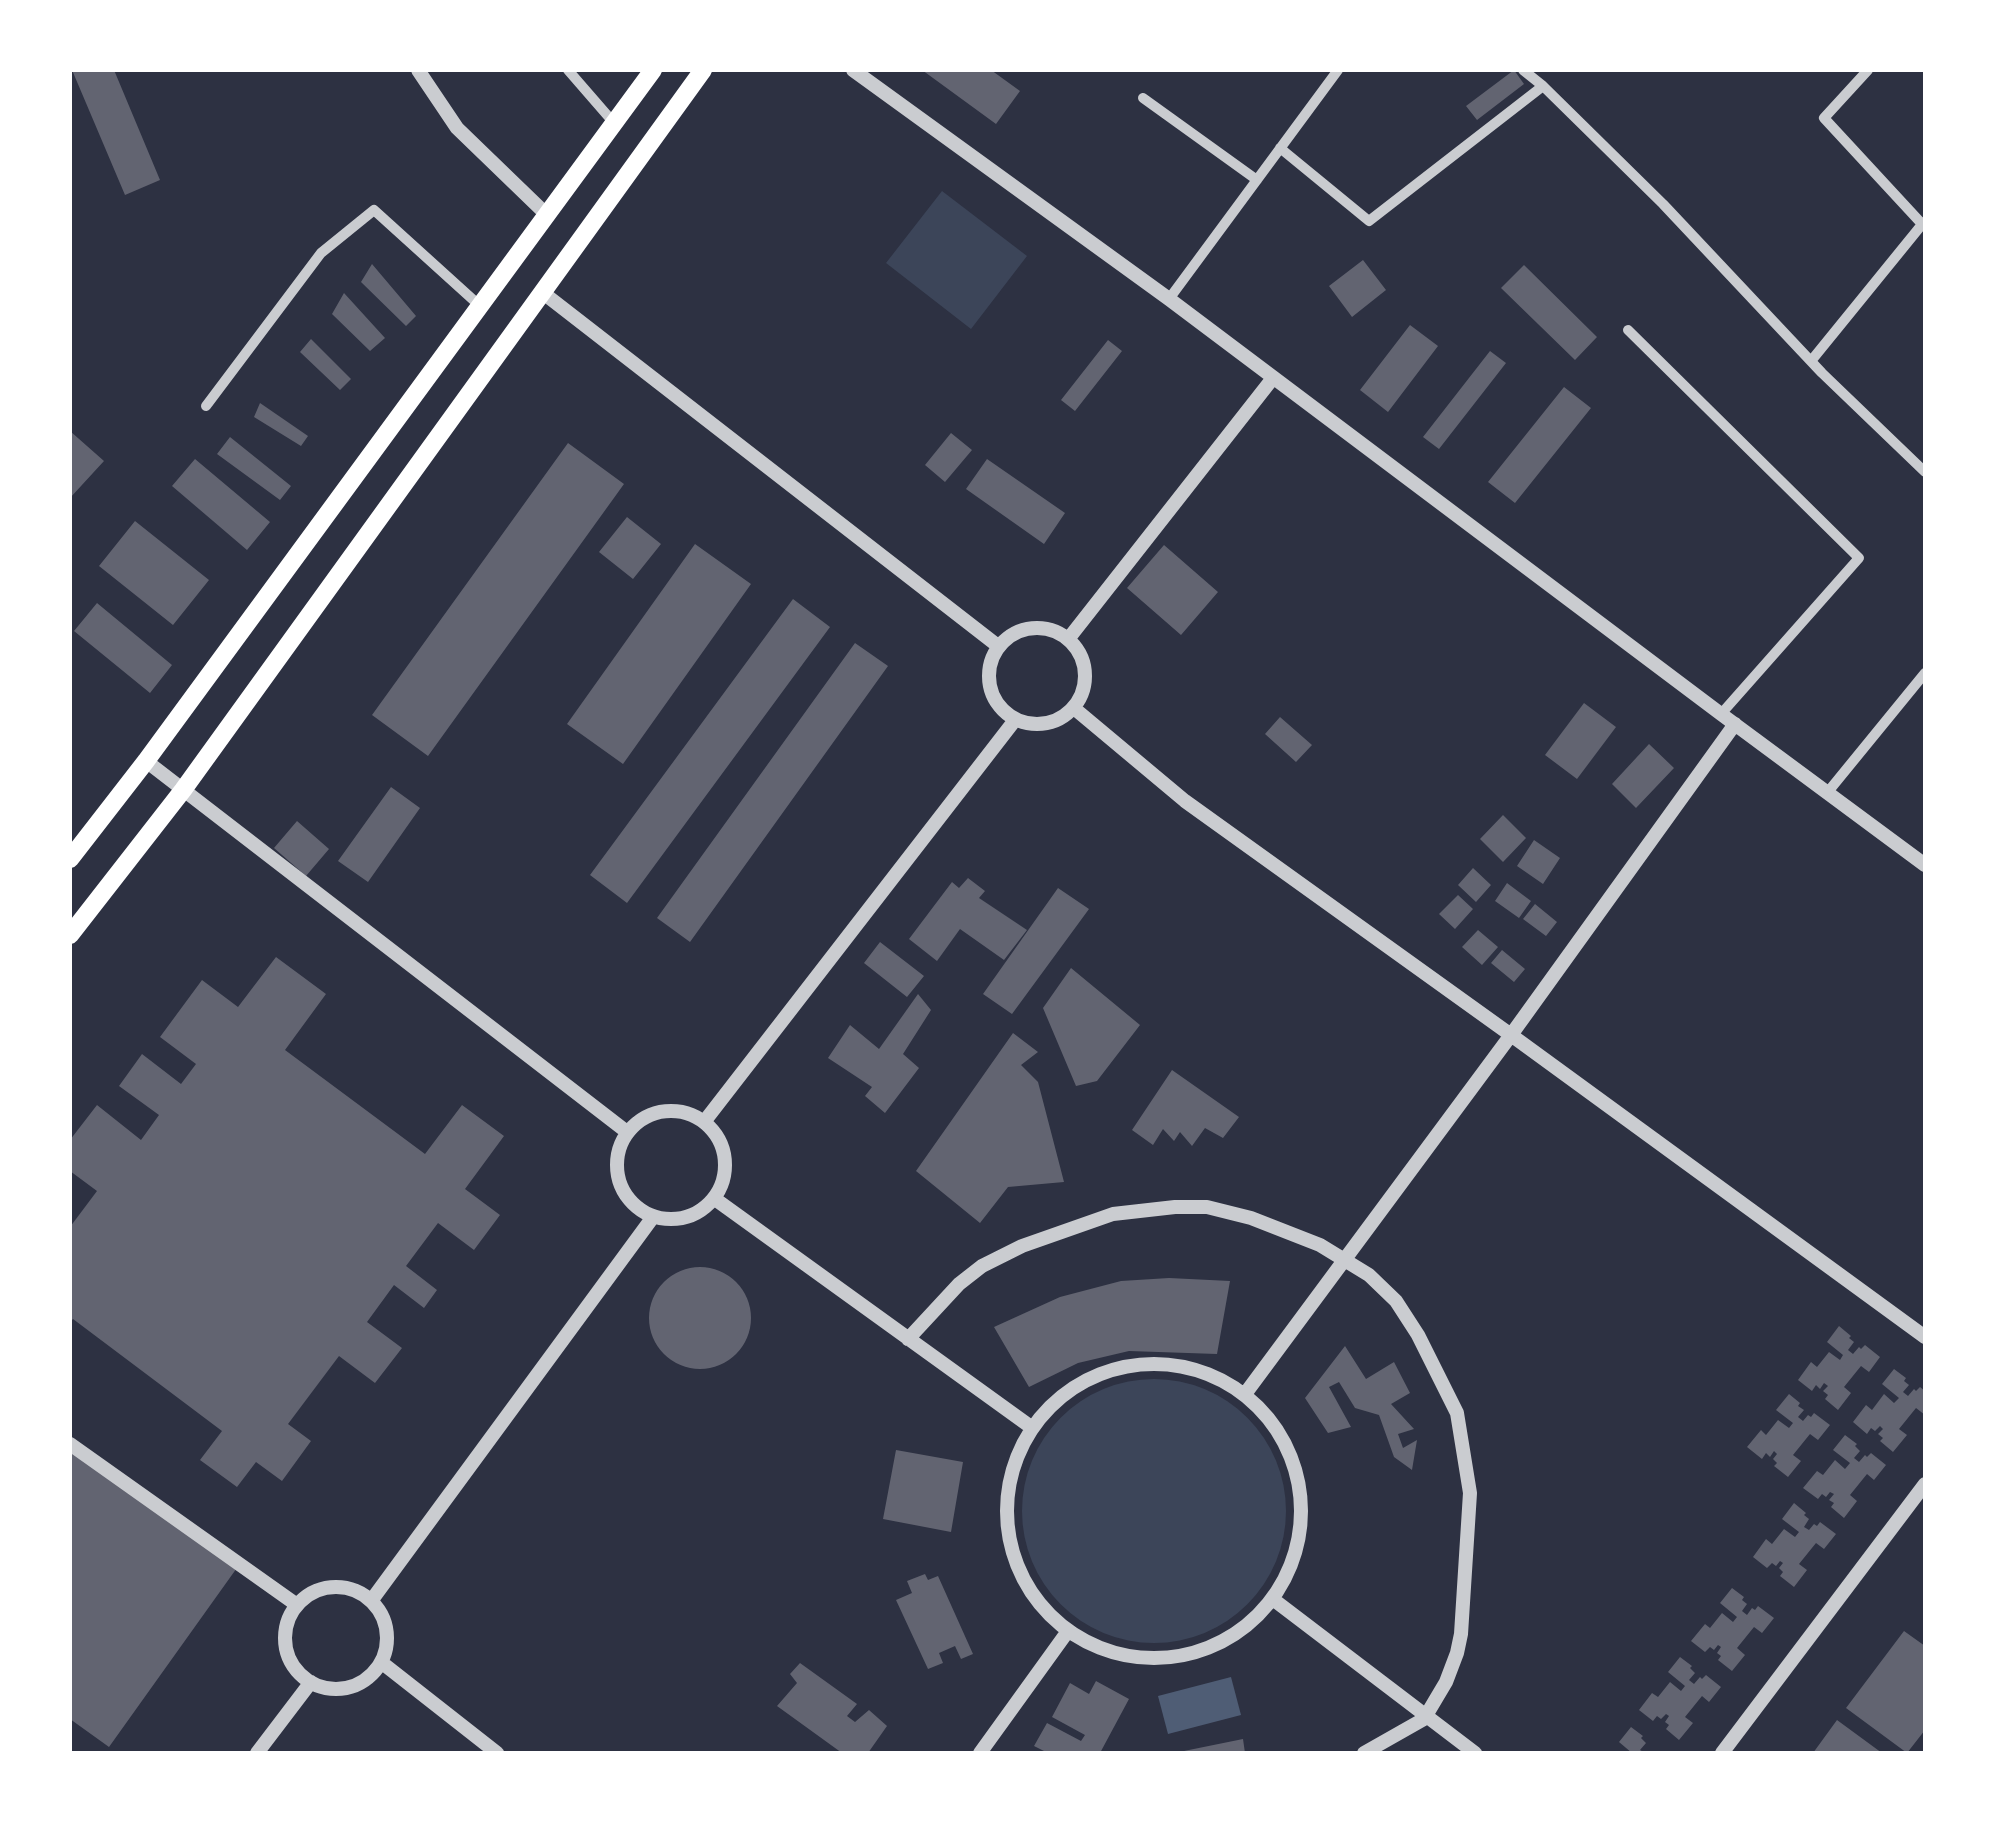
<!DOCTYPE html>
<html>
<head>
<meta charset="utf-8">
<style>
	body { margin:0 }
	#map { position:relative; width:1995px; height:1823px; overflow:hidden; background:#2d3142; font-family:"Alegreya Sans",sans-serif }
	canvas { display:block }
	.frame { position:absolute; inset:0; border:72px solid #fff; pointer-events:none }
</style>
</head>
<body>
<div id="map">
<canvas width="1995" height="1823"></canvas>
<div class="frame"></div>
</div>
<script>
const ctx = document.querySelector('canvas').getContext('2d');
ctx.lineJoin = 'round';
function paint(path, color) {
  ctx.fillStyle = color;
  ctx.fill(path, 'evenodd');
}
function stroke(path, color, width, dash) {
  ctx.strokeStyle = color;
  ctx.lineWidth = width;
  ctx.lineCap = dash ? 'butt' : 'round';
  ctx.setLineDash(dash || []);
  ctx.stroke(path);
}
paint(new Path2D(`
	M942,191L1027,256L971,329L886,263Z
	M1022 1511a132 132 0 1 1 264 0a132 132 0 1 1-264 0Z`), '#3c4559');
paint(new Path2D(`
	M1231,1677L1241,1715L1168,1734L1158,1696Z`), '#4f5d75');
paint(new Path2D(`
	M72,70H114L160,180L125,195Z
	M922,70H991L1020,91L996,124Z
	M1514,70L1524,84L1477,120L1466,106Z
	M1363,260L1386,290L1352,317L1329,286Z
	M372,264L416,316L406,326L361,282Z
	M1524,265L1597,337L1575,360L1501,288Z
	M344,293L385,338L370,351L332,314Z
	M1410,325L1438,346L1388,412L1360,390Z
	M311,339L351,379L340,390L300,352Z
	M1108,340L1122,351L1075,411L1061,400Z
	M1490,351L1506,363L1439,449L1423,437Z
	M1564,387L1591,408L1515,503L1488,482Z
	M260,403L308,436L301,446L254,417Z
	M70,431L104,461L70,498Z
	M951,433L972,450L945,482L925,465Z
	M230,437L291,486L280,500L217,454Z
	M568,443L624,484L428,756L372,715Z
	M195,459L270,522L247,550L172,486Z
	M987,459L1065,513L1044,544L966,489Z
	M627,517L661,544L633,579L599,552Z
	M135,521L209,580L173,625L99,566Z
	M695,544L751,584L623,764L567,724Z
	M1164,545L1218,592L1181,635L1127,588Z
	M793,599L830,627L627,903L590,875Z
	M97,603L172,665L150,693L74,631Z
	M855,643L888,666L690,942L657,918Z
	M1584,703L1616,727L1577,779L1545,755Z
	M1280,717L1312,745L1296,762L1265,734Z
	M1649,744L1674,768L1636,808L1612,784Z
	M391,787L420,808L368,882L338,861Z
	M1503,815L1526,838L1503,862L1480,839Z
	M297,821L329,849L306,876L274,848Z
	M1534,840L1560,858L1543,884L1517,866Z
	M1473,868L1491,885L1476,902L1458,885Z
	M968,878L985,891L979,898L1027,930L1004,960L960,929L937,961L909,939L952,882L959,888Z
	M1507,883L1531,901L1519,918L1495,901Z
	M1058,888L1089,909L1012,1014L983,994Z
	M1458,895L1473,909L1455,929L1439,914Z
	M1535,904L1557,922L1546,936L1523,919Z
	M1478,930L1498,947L1482,965L1462,947Z
	M880,942L924,976L907,997L864,963Z
	M1502,950L1525,969L1514,982L1491,963Z
	M276,957L326,994L285,1050L425,1154L462,1105L504,1136L465,1189L500,1215L474,1250L438,1223L406,1266L437,1290L424,1308L394,1285L367,1322L402,1348L375,1383L339,1356L288,1424L311,1441L282,1481L256,1462L237,1487L200,1460L222,1431L73,1319L70,1322V1227L97,1191L70,1171V1140L97,1105L141,1140L159,1115L119,1086L142,1054L181,1084L196,1064L160,1037L202,980L238,1007Z
	M1071,968L1140,1025L1097,1081L1076,1086L1043,1008Z
	M918,994L931,1010L903,1054L919,1068L885,1113L865,1096L872,1087L828,1058L850,1025L879,1049Z
	M1013,1033L1038,1052L1021,1065L1038,1082L1064,1182L1008,1187L980,1223L916,1171Z
	M1172,1070L1239,1117L1223,1138L1205,1128L1192,1146L1180,1132L1174,1141L1163,1129L1153,1145L1132,1130Z
	M649 1318a51 51 0 1 1 102 0a51 51 0 1 1-102 0Z
	M1169,1278L1230,1281L1217,1354L1129,1351L1078,1363L1029,1387L994,1327L1060,1297L1121,1281Z
	M1839,1326L1851,1336L1849,1338L1854,1342L1848,1350L1853,1354L1859,1347L1861,1349L1865,1345L1880,1357L1869,1372L1861,1366L1844,1387L1851,1393L1838,1410L1825,1399L1828,1395L1823,1391L1828,1386L1824,1383L1820,1389L1816,1385L1812,1391L1798,1380L1811,1362L1817,1367L1829,1352L1840,1360L1843,1355L1827,1342Z
	M1345,1346L1366,1379L1394,1362L1410,1393L1391,1404L1414,1429L1398,1434L1403,1448L1417,1440L1412,1470L1394,1457L1379,1415L1355,1408L1339,1382L1329,1387L1351,1427L1328,1433L1305,1398Z
	M1894,1369L1906,1378L1904,1381L1909,1385L1903,1392L1908,1396L1914,1389L1916,1391L1920,1387L1925,1391V1415L1916,1408L1899,1429L1907,1435L1893,1452L1880,1441L1883,1438L1878,1434L1883,1429L1880,1426L1875,1431L1871,1428L1867,1434L1853,1422L1866,1405L1872,1410L1884,1394L1894,1403L1899,1398L1882,1384Z
	M1789,1394L1800,1403L1798,1406L1804,1410L1798,1417L1803,1421L1808,1415L1811,1417L1814,1413L1830,1425L1818,1440L1810,1434L1793,1455L1801,1461L1788,1477L1774,1466L1777,1463L1773,1459L1777,1454L1774,1451L1770,1457L1766,1453L1762,1459L1747,1447L1761,1430L1766,1435L1778,1420L1789,1428L1793,1423L1776,1410Z
	M1845,1435L1857,1444L1855,1446L1860,1451L1854,1458L1859,1462L1865,1455L1867,1457L1871,1453L1886,1465L1874,1480L1867,1474L1850,1495L1857,1501L1844,1518L1831,1507L1834,1503L1829,1500L1834,1494L1830,1492L1826,1497L1822,1494L1818,1499L1803,1488L1817,1471L1823,1475L1835,1460L1845,1469L1850,1463L1833,1450Z
	M70,1444L239,1565L109,1747L70,1719Z
	M896,1450L963,1462L951,1532L883,1519Z
	M1794,1503L1806,1513L1804,1515L1809,1519L1804,1527L1809,1530L1814,1524L1817,1526L1820,1522L1836,1534L1824,1549L1816,1543L1799,1564L1807,1570L1794,1587L1780,1576L1783,1572L1779,1568L1783,1563L1780,1561L1776,1566L1772,1563L1767,1568L1753,1557L1766,1539L1772,1544L1784,1529L1795,1537L1799,1532L1782,1519Z
	M925,1574L928,1580L938,1576L973,1654L961,1659L955,1646L939,1653L943,1663L928,1669L896,1600L912,1593L907,1581Z
	M1732,1588L1744,1597L1742,1600L1747,1604L1742,1611L1747,1615L1752,1608L1755,1610L1758,1606L1774,1618L1762,1633L1754,1627L1737,1648L1745,1655L1732,1671L1718,1660L1721,1656L1717,1653L1721,1647L1718,1645L1714,1650L1710,1647L1705,1652L1691,1641L1705,1624L1710,1628L1722,1613L1733,1622L1737,1617L1720,1603Z
	M1904,1631L1925,1646V1730L1907,1753L1846,1708Z
	M1680,1657L1692,1666L1690,1668L1695,1673L1689,1680L1694,1684L1700,1677L1702,1679L1706,1675L1721,1687L1709,1702L1702,1696L1685,1717L1693,1723L1679,1740L1666,1729L1669,1725L1665,1722L1669,1716L1666,1714L1661,1719L1657,1716L1653,1721L1639,1710L1652,1693L1658,1697L1670,1682L1681,1691L1685,1686L1668,1672Z
	M800,1663L857,1704L847,1716L855,1722L869,1710L887,1726L868,1753H842L777,1706L797,1683L790,1674Z
	M1096,1681L1129,1699L1100,1753H1048L1034,1746L1047,1723L1081,1741L1085,1735L1052,1717L1070,1683L1089,1694Z
	M1837,1720L1882,1753H1813Z
	M1631,1727L1643,1736L1641,1738L1646,1743L1640,1750L1645,1753H1632L1619,1742Z
	M1243,1739L1245,1753H1184V1751Z`), '#626471');
stroke(new Path2D(`
	M568,70L614,123
	M1523,70L1543,86L1663,204L1822,373L1925,472
	M1868,70L1824,118L1922,224
	M1143,98L1257,180
	M1280,148L1369,221L1543,86
	M1169,299L1338,70
	M1628,330L1859,558L1721,714
	M1811,361L1924,222
	M206,406L321,253L374,210L480,306
	M1827,793L1925,673`), '#caccd0', 10);
stroke(new Path2D(`
	M418,70L457,128L547,215
	M853,70L1169,299L1721,714L1925,865
	M542,292L998,646
	M989 676a48 48 0 1 1 96 0a48 48 0 1 1-96 0Z
	M1069,638L1273,378
	M1075,709L1185,801L1511,1035L1925,1337
	M146,761L627,1132
	M617 1165a54 54 0 1 1 108 0a54 54 0 1 1-108 0Z
	M704,1122L1015,720
	M715,1199L1031,1427
	M908,1339L959,1284L982,1266L1022,1246L1113,1214L1175,1207H1207L1251,1218L1320,1245L1369,1275L1396,1301L1418,1335L1457,1413L1470,1493L1461,1634L1457,1653L1446,1682L1424,1719L1364,1753
	M1007 1511a147 147 0 1 1 294 0a147 147 0 1 1-294 0Z
	M1245,1394L1511,1035L1735,724
	M70,1444L297,1605
	M285 1638a51 51 0 1 1 102 0a51 51 0 1 1-102 0Z
	M1274,1600L1475,1753
	M371,1601L653,1217
	M381,1662L497,1753
	M257,1753L311,1682
	M980,1753L1068,1631
	M1722,1753L1925,1484`), '#caccd0', 14);
stroke(new Path2D(`
	M70,859L146,761L653,70
	M70,935L183,790L703,70`), '#fff', 18);
</script>
</body>
</html>
